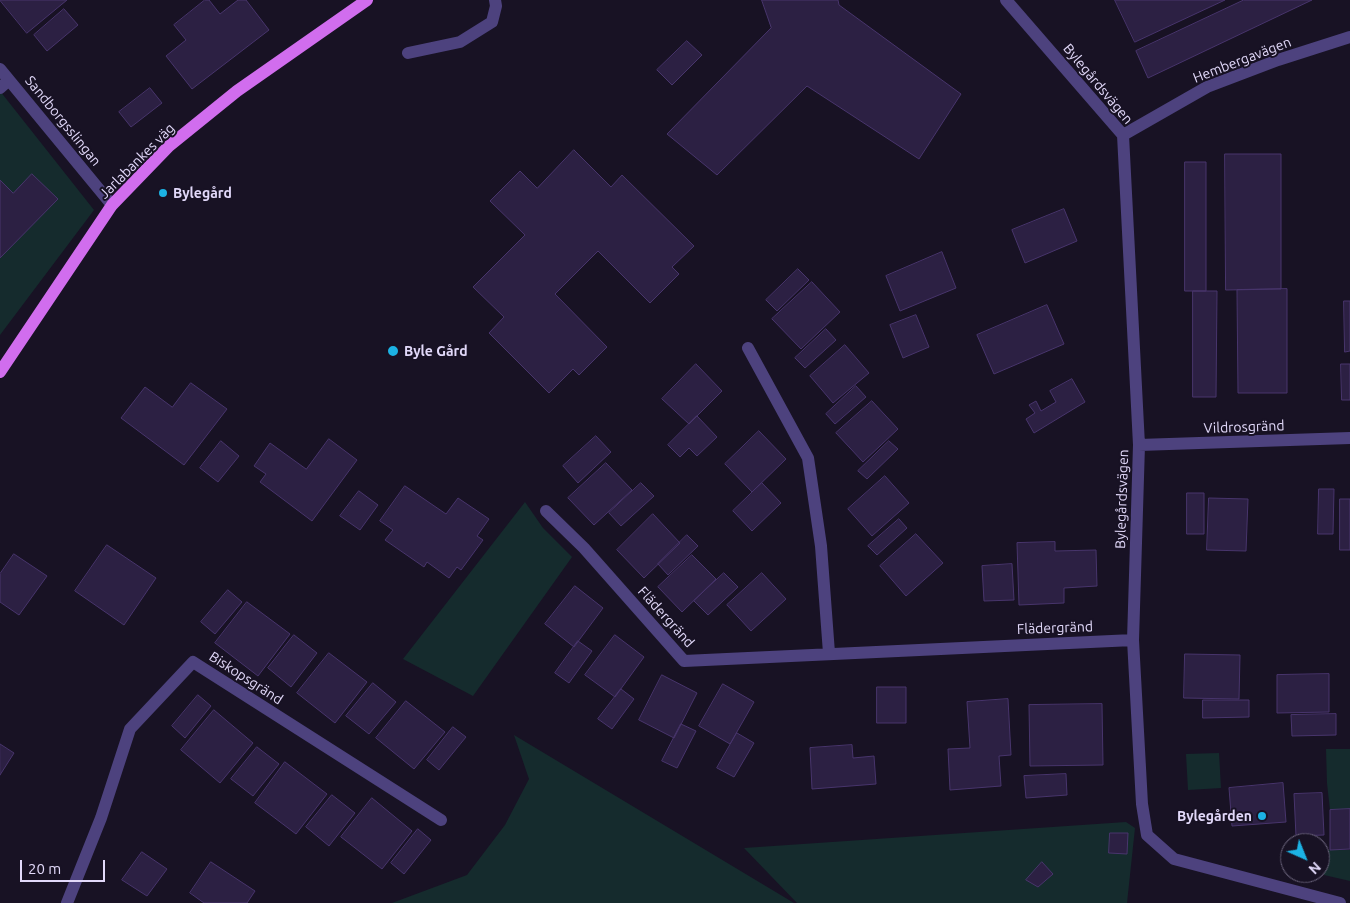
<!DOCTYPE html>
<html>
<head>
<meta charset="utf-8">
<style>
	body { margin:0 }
	#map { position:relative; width:1350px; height:903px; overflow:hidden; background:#181224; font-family:Ubuntu,sans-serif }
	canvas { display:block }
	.north { position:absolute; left:1280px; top:833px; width:50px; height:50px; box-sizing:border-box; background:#181224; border:1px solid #69627a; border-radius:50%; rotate:136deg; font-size:14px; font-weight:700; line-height:20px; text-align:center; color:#e2d9fa }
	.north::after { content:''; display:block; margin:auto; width:18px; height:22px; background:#1cb2e4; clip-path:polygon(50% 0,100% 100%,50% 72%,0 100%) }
	.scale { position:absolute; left:20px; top:860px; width:85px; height:22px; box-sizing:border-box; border:2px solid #e2d9fa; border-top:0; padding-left:6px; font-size:15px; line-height:18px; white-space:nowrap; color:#e2d9fa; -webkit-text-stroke:4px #181224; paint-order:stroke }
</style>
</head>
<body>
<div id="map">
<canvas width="1350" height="903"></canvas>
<div class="north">N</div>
<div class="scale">20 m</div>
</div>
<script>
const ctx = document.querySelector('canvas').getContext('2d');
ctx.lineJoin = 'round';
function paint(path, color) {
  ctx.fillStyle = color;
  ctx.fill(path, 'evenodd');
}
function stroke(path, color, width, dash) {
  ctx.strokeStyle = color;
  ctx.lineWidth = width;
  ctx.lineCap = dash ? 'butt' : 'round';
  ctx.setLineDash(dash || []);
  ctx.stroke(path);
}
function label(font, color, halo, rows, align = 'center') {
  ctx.font = font + ' Ubuntu,sans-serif';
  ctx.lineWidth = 4;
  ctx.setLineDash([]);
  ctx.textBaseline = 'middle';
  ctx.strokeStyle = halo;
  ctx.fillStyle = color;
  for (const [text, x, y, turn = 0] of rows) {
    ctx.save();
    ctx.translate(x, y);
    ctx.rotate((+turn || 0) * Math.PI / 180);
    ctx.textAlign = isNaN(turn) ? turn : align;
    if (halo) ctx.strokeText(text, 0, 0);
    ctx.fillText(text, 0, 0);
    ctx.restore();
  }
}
paint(new Path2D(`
	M0,91L94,210L0,335Z
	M525,502L543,528L572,557L473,696L403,659Z
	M514,735L794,903H392L467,875L505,825L529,779Z
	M1326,749H1350V809L1330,810L1327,783Z
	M1219,753L1221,788L1188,790L1186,754Z
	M1126,822L1135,828L1127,903H797L744,848Z
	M1324,850H1350V881L1324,875Z`), '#152b2d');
const building = new Path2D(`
	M0,0H67L27,33Z
	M205,0H209L220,14L238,0H246L269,30L192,89L166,56L186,40L174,25Z
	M762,0H838L839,5L961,94L919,159L807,86L717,175L667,134L771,28Z
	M1115,0H1225L1135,42Z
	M1244,0H1312L1148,78L1136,51Z
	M64,9L78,25L47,51L34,35Z
	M687,41L702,55L672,85L657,70Z
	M150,88L162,103L131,127L119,112Z
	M574,150L611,187L622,175L694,246L672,267L679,274L650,303L598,251L555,294L607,347L579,375L573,369L549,393L489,333L504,317L473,287L525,235L490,201L520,171L537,188Z
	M1225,154H1281V289L1226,290Z
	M1185,162H1206V291H1185Z
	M32,174L58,199L0,258V180L13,193Z
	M1064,209L1077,241L1025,263L1012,230Z
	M942,252L956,288L900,311L886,276Z
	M798,269L809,280L777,311L766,300Z
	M812,282L840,312L801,349L772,319Z
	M1287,289V393H1238L1237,290Z
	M1193,291H1217L1216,397H1193Z
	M1344,301H1350V351L1345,352Z
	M1047,305L1064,344L994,374L977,335Z
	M916,315L929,347L903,358L890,325Z
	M826,329L836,340L805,368L795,358Z
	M845,345L869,373L833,403L810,376Z
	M696,364L722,391L689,424L662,399Z
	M1341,364H1350V400H1342Z
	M1072,379L1085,402L1034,433L1026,419L1035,413L1029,405L1036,401L1041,411L1056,402L1050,391Z
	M191,383L227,409L184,465L121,418L145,387L172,407Z
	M856,386L866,397L835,424L826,414Z
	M872,401L898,429L863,462L836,433Z
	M697,416L717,437L697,456L689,448L680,457L668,445Z
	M759,431L786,459L752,492L725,464Z
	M596,436L611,452L578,483L563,466Z
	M329,439L357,460L312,521L260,482L266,474L254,466L270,443L306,469Z
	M221,441L239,456L218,482L200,468Z
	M889,441L898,449L867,479L858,471Z
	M606,463L632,490L594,525L568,498Z
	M885,476L909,503L872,536L848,509Z
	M641,483L654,496L621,526L609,513Z
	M762,483L781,503L752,531L733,511Z
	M405,486L446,514L458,498L489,519L477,536L483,540L461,570L457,567L449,578L427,562L424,567L385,540L393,530L380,521Z
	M1319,489H1334L1333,534H1318Z
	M359,491L378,505L360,530L340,516Z
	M1187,493H1204V534H1187Z
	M1209,498L1248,499L1246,551L1207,550Z
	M1340,499H1350V550H1340Z
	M653,514L680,543L644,578L617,550Z
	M899,519L907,528L877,555L868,546Z
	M916,534L943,563L906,596L880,566Z
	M687,535L698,546L668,575L658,564Z
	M1055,542V551L1096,550L1097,586L1064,588V603L1019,605L1017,543Z
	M107,545L156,578L124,625L75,591Z
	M14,554L47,576L19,615L0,602V574Z
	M692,555L716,579L682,612L658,587Z
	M1012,564L1014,600L984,601L982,566Z
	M724,573L738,587L708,615L694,601Z
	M762,573L786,599L751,631L727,605Z
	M575,586L603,608L574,647L545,624Z
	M228,590L242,602L215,634L201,622Z
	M247,602L290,634L258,676L215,643Z
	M294,635L317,653L291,687L268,668Z
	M615,635L644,657L615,697L585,675Z
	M578,641L592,651L569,683L555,673Z
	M329,653L367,682L335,723L297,693Z
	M1185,654L1240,655L1239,699L1184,698Z
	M1329,674V712L1277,713V675Z
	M662,675L697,693L674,738L639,720Z
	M373,683L396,702L369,734L346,716Z
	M723,684L754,702L730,744L699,726Z
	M877,687H906V723H877Z
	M621,689L634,699L612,729L598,719Z
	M198,695L211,706L185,738L172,726Z
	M1008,699L1011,755L999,756L1001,786L950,790L948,749L970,748L967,702Z
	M1203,700H1249V717L1203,718Z
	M406,701L445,732L414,769L376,738Z
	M1102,704L1103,765L1030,766L1029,705Z
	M214,710L253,743L220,783L181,750Z
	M1336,714V735L1292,736L1291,715Z
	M681,724L696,731L677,768L662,761Z
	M453,727L466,737L439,770L427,760Z
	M737,733L754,743L734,777L717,768Z
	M0,744L14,753L0,775Z
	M852,745L853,758L874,756L876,784L812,789L810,748Z
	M257,747L279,764L253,796L231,779Z
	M285,762L327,794L296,834L255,803Z
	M1066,774L1067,795L1026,798L1024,776Z
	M1283,783L1286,822L1232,826L1229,788Z
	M1322,793L1324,835L1296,836L1294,794Z
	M332,795L355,813L329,846L306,827Z
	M372,798L412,831L382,869L341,837Z
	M1350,809V849L1330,850V810Z
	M418,829L431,840L404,874L391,863Z
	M1110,833H1128L1127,854L1109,853Z
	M142,852L167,869L147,896L122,880Z
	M211,862L255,891L247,903H204L190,893Z
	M1042,862L1053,874L1038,887L1026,880Z`);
paint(building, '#2c2043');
stroke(building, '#48356c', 1);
stroke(new Path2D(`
	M1006,0L1123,135L1139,445L1133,640L1142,804L1147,835L1174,859L1340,903
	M408,53L460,42L492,22L496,6L495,0
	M0,69L112,205
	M0,88L9,80
	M1123,135L1207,87L1278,60L1350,37
	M748,348L808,458L821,546L829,653
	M1139,445L1350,438
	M546,511L584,548L684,661L1133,640
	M67,903L101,818L130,729L193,662L441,820`), '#4d427e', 12);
stroke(new Path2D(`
	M0,372L112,205L169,146L237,91L367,0`), '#d16dee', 12);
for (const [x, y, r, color] of [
	[163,193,5,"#1cb2e4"],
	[393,351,6,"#1cb2e4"],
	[1262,816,5,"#1cb2e4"]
]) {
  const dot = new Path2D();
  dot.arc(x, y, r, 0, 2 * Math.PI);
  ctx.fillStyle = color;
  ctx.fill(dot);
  stroke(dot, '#181224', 2);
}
label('14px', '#e2d9fa', '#181224', [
	["Hembergavägen",1242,60,-21],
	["Bylegårdsvägen",1098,84,50],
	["Sandborgsslingan",63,121,51],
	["Jarlabankes väg",137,161,-45],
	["Vildrosgränd",1244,427,-2],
	["Bylegårdsvägen",1122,499,-88],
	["Flädergränd",666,617,48],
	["Flädergränd",1055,628,-2],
	["Biskopsgränd",246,678,33]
]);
label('bold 14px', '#e2d9fa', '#181224', [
	["Bylegård",173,193],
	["Byle Gård",404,351],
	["Bylegården",1252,816,"right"]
], 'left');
</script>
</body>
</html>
